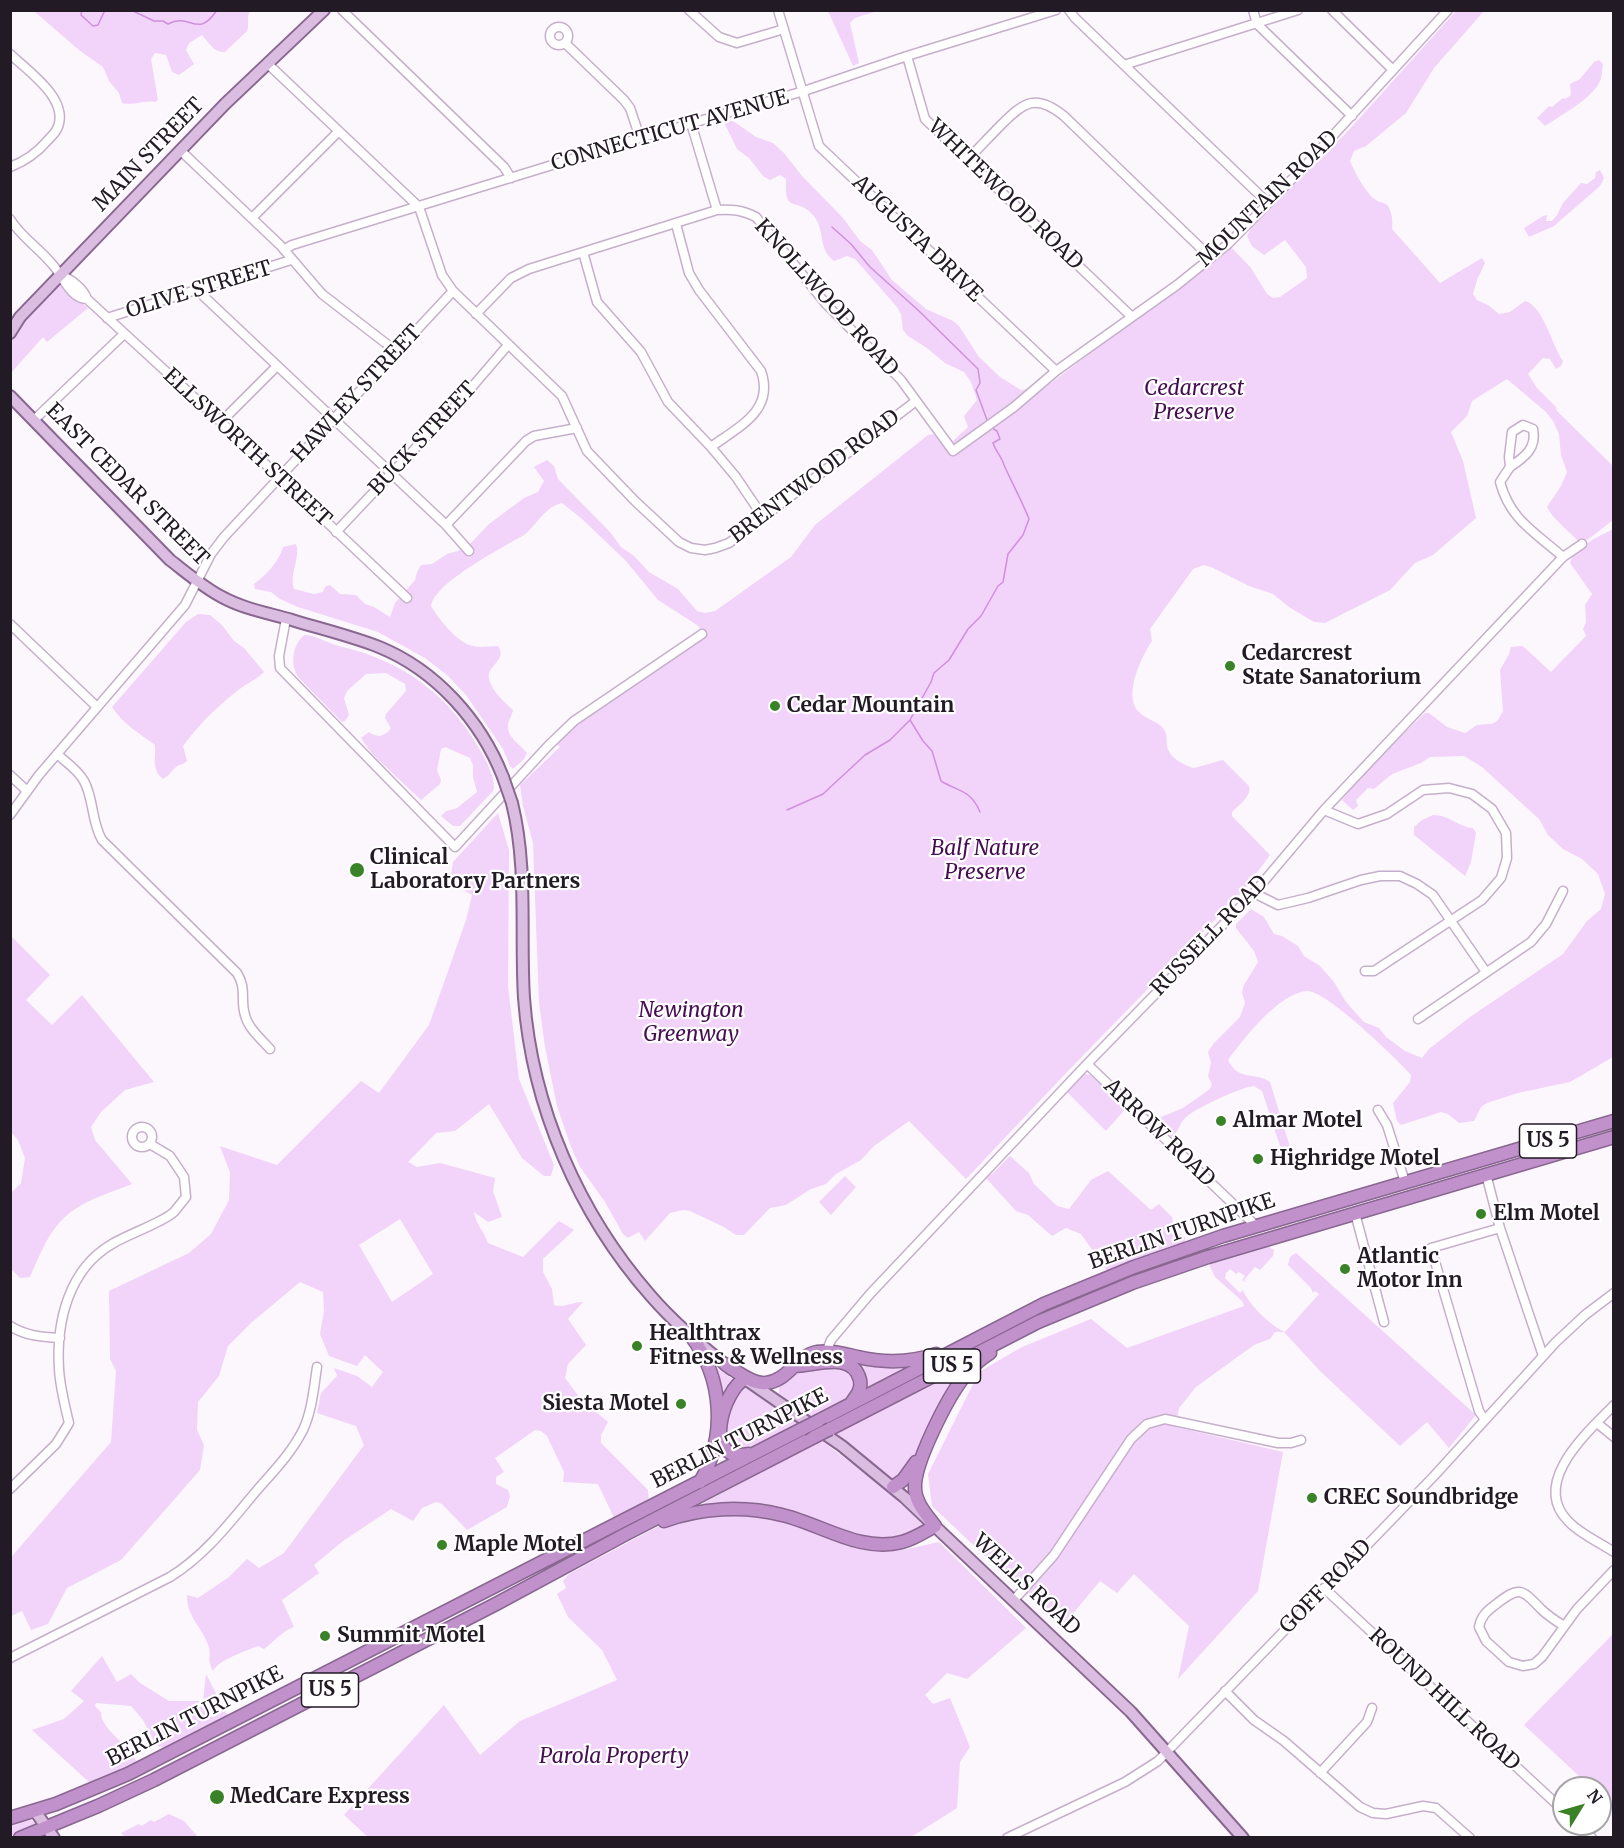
<!DOCTYPE html>
<html>
<head>
<meta charset="utf-8">
<style>
	body { margin:0 }
	#map { position:relative; width:1624px; height:1848px; overflow:hidden; background:#fcf7fd; font-family:Merriweather,serif }
	canvas { display:block }
	.frame { position:absolute; inset:0; border:12px solid #221a24; pointer-events:none }
	.north { position:absolute; left:1552px; top:1776px; width:60px; height:60px; box-sizing:border-box; background:#fff; border:2px solid #a7a3a7; border-radius:50%; rotate:53deg; font-size:16px; font-weight:700; line-height:24px; text-align:center; color:#221a24 }
	.north::after { content:''; display:block; margin:auto; width:21px; height:27px; background:#3a8227; clip-path:polygon(50% 0,100% 100%,50% 72%,0 100%) }
</style>
</head>
<body>
<div id="map">
<canvas width="1624" height="1848"></canvas>
<div class="frame"></div>
<div class="north">N</div>
</div>
<script>
const ctx = document.querySelector('canvas').getContext('2d');
ctx.lineJoin = 'round';
function paint(path, color) {
  ctx.fillStyle = color;
  ctx.fill(path, 'evenodd');
}
function stroke(path, color, width, dash) {
  ctx.strokeStyle = color;
  ctx.lineWidth = width;
  ctx.lineCap = dash ? 'butt' : 'round';
  ctx.setLineDash(dash || []);
  ctx.stroke(path);
}
function label(font, color, halo, rows, align = 'center') {
  ctx.font = font + ' Merriweather,serif';
  ctx.lineWidth = 4.5;
  ctx.setLineDash([]);
  ctx.textBaseline = 'middle';
  ctx.strokeStyle = halo;
  ctx.fillStyle = color;
  for (const [text, x, y, turn = 0] of rows) {
    ctx.save();
    ctx.translate(x, y);
    ctx.rotate((+turn || 0) * Math.PI / 180);
    ctx.textAlign = isNaN(turn) ? turn : align;
    if (halo) ctx.strokeText(text, 0, 0);
    ctx.fillText(text, 0, 0);
    ctx.restore();
  }
}
paint(new Path2D(`
	M29,11L250,10V11C246,17 250,24 247,31L225,52C213,53 209,42 202,35L189,43L186,50L194,64L179,75L172,72L166,55L155,53L151,59L158,100L155,102C144,100 133,106 122,103L119,93L109,81L103,67L79,50L35,12Z
	M828,11H877L855,18L850,23L859,63L853,66Z
	M1456,11H1484L1434,68L1406,113L1366,146L1354,151L1350,161C1354,171 1367,195 1376,200C1380,203 1385,202 1388,206C1392,212 1393,222 1392,229L1440,283L1482,258L1485,263L1477,280L1473,294L1477,300L1488,305L1499,314L1510,312L1525,301C1543,305 1553,348 1563,361L1561,366L1556,369L1550,359L1543,358L1528,374L1537,388L1558,409L1555,408L1558,412L1613,466V520L1586,541L1579,542C1570,532 1552,518 1547,507L1561,486L1567,472L1561,455L1559,434L1553,421L1546,412L1507,379L1472,401L1467,416L1451,432L1463,461L1476,518L1433,555L1415,563L1390,590L1325,623L1314,622L1289,607L1273,594L1249,586L1211,567L1204,565L1193,569L1150,629L1152,641C1142,656 1124,692 1137,710C1144,719 1156,720 1163,728C1168,735 1166,738 1167,746C1169,758 1184,765 1194,768L1223,760L1249,786C1252,796 1239,805 1232,812V816L1270,855L1244,890L1067,1072L966,1179L909,1121L874,1146L861,1160L836,1174L826,1184L811,1189L786,1205L770,1208L744,1235H736L724,1227L690,1211L683,1210L670,1213L645,1241L639,1232L628,1238L623,1234L605,1202L580,1167L571,1147L557,1106L545,1047L539,1003L533,843L523,806L520,785L560,747L555,743L574,724L703,632L697,625L658,600L626,561L581,518L562,503C543,508 538,524 524,535C502,548 435,582 431,606C438,618 458,644 473,646C480,648 490,646 498,646C508,661 486,665 489,679C492,691 504,702 513,710C512,716 509,719 508,724C506,737 521,745 527,753L524,759L513,769L510,766L503,749L466,695L447,675L425,658L378,632L298,607L280,599L271,592L255,589L254,584C266,575 279,562 283,547L296,544C301,557 289,573 294,589L314,594L323,592L325,587L330,585L340,594L356,595L365,604L374,607L390,617L395,603L415,580L417,572L421,565L432,564L447,554L458,551L468,546L489,524L524,498L538,492L544,481L534,467L547,460L554,466L558,479L610,532L621,547L634,556L649,572L678,589L697,611L704,613L715,611L791,557L815,525L928,435L933,434L943,445L951,443L968,427L964,416L977,400L971,382L964,372L945,363L927,348L908,336L903,330L901,314L897,307L855,259L847,256L834,261C817,248 826,230 813,215C797,196 784,216 786,179L780,175L770,180L763,176L749,158L737,149L724,122L733,121L756,137L773,143L784,153L802,176L843,218L860,241L872,250L892,280L926,309L953,321L959,326L979,357L1000,377L1021,390L1033,388L1039,392L1231,247L1251,268L1267,294L1273,298L1280,297L1307,278L1306,267L1285,240L1264,255L1252,246L1247,236L1252,227L1347,132Z
	M1599,60L1603,64C1602,71 1602,78 1599,83C1590,100 1561,115 1545,126L1537,118L1549,106L1552,107L1563,98L1565,99L1571,95L1570,84L1580,79L1594,62Z
	M1600,170L1604,178L1600,186L1554,226L1529,237L1524,228L1543,216L1547,215L1546,221H1552L1557,215L1563,203L1581,183L1587,184L1595,178L1596,172Z
	M57,282L88,308L47,342L43,337L11,373V340L22,321Z
	M1613,529V1057L1570,1082L1518,1093L1487,1103L1481,1107L1474,1121L1459,1123L1448,1114L1441,1112L1401,1125L1397,1121L1393,1103L1410,1082L1411,1075C1397,1059 1326,990 1307,991C1279,993 1244,1038 1228,1060C1237,1081 1257,1072 1270,1082L1290,1147V1153L1285,1154L1282,1152L1262,1091L1254,1086C1241,1087 1194,1109 1185,1118C1179,1124 1179,1131 1172,1137L1158,1124L1159,1118L1183,1108L1210,1089L1212,1084L1208,1076L1211,1063L1208,1052L1214,1043L1240,1017L1245,1003L1242,992L1244,985L1258,962L1254,951L1236,928V924L1251,909L1264,917L1274,934L1282,936L1298,946L1304,956L1320,966L1334,982L1346,1002L1364,1022L1379,1028L1386,1037L1405,1051L1422,1058L1429,1049L1470,1017L1563,954L1587,921L1601,909L1605,894L1598,874L1582,859L1563,849L1548,835L1539,819L1482,767L1464,756L1430,757L1421,763L1392,774L1374,789L1368,788L1356,800L1358,806L1353,810L1342,800L1363,773L1425,713H1429L1447,727L1465,733C1470,731 1473,726 1478,725C1493,723 1495,727 1503,711L1500,670L1509,654L1511,647L1522,646L1525,648L1551,672L1586,636L1583,629L1586,622L1585,605L1592,594L1570,563C1574,546 1599,537 1613,529Z
	M198,614L210,615L222,625L234,641L244,648L264,672C256,680 247,683 237,691C217,707 199,724 183,746L187,761C183,765 180,764 176,767C171,771 169,776 163,779C151,769 156,758 155,745C140,734 122,723 112,707L186,622Z
	M304,635C316,635 327,643 339,646C406,662 451,696 484,757C488,765 497,782 493,791L460,826H453L441,816L446,811L457,808L477,792L473,777V765L470,758L445,747L441,749L437,770L441,780L440,784L421,800L372,754L361,738L369,732C377,738 385,737 391,728L385,718L386,714L406,691L405,684L386,673L366,674L347,691L344,698L349,715L345,721L342,722L298,677C290,664 292,646 304,635Z
	M498,813L509,850L508,986L519,1079L554,1165L551,1176H544L522,1158L489,1104L455,1131L436,1133L408,1162L417,1167L440,1163L495,1178L493,1191L502,1217L488,1222L474,1212C476,1225 484,1231 488,1243L523,1257L559,1221L574,1230L543,1259V1272L552,1289L554,1305C565,1308 572,1302 583,1302L568,1319L586,1345L568,1364L565,1378L580,1398L608,1422L601,1435V1443L648,1490L649,1502L615,1520L598,1484L563,1482L564,1472L547,1436L541,1431L535,1430L495,1458L504,1472L496,1477V1484L508,1490L510,1496L507,1507L467,1530L442,1504L436,1502L422,1508L413,1521L391,1509L343,1541L314,1565L319,1573L282,1600L294,1627C283,1630 274,1642 264,1649L258,1646C246,1651 218,1660 213,1671C207,1659 211,1659 209,1648C205,1630 186,1617 187,1595L198,1598L229,1577L247,1559L259,1568L284,1553L364,1445L356,1426L317,1413L321,1393L337,1376L334,1368L357,1376L372,1387L383,1372L365,1355L357,1366L329,1356L320,1334L324,1311L323,1292L300,1282L251,1323L228,1346L219,1376L198,1402L197,1430L204,1445L200,1470L121,1560L67,1588L48,1624L31,1630L22,1611L11,1616L10,1562L13,1555L111,1442L116,1371L110,1359L109,1291L189,1253L211,1234L229,1200L230,1173L220,1146L277,1165L361,1081L379,1093L429,1025L466,920L472,895L450,883L453,862ZM400,1219L433,1274L392,1302L359,1245Z
	M1433,815C1450,815 1458,827 1473,828L1476,833L1471,862L1465,876L1414,835V827L1422,820Z
	M11,936L50,975L26,1000L52,1025L82,995L154,1082L125,1090L101,1112L91,1127L95,1140L132,1184C110,1193 83,1200 65,1217C48,1232 39,1257 30,1277L20,1278L11,1269V1193L21,1183L25,1158L18,1140L11,1132Z
	M1085,1074L1090,1075L1127,1107L1106,1131L1067,1092Z
	M1010,1156L1029,1173L1034,1184L1057,1206L1069,1209L1091,1180L1108,1171L1151,1210L1159,1204L1172,1217L1174,1228L1185,1238V1243L1107,1271L1081,1234L1066,1228L1052,1236L1028,1215L1016,1211L985,1177L992,1174Z
	M845,1176L856,1187L831,1215L819,1202Z
	M1267,1246L1274,1250L1273,1256L1260,1270L1255,1267L1244,1280L1247,1283L1242,1280L1245,1276L1239,1272L1236,1274L1230,1269L1226,1273L1225,1278L1240,1293L1243,1290C1247,1303 1273,1328 1285,1332L1319,1294L1315,1291L1313,1293L1311,1288L1288,1265L1290,1257L1296,1253L1476,1415L1449,1448L1427,1422L1400,1446L1320,1371L1284,1332H1275L1270,1339L1254,1345L1196,1387L1179,1408L1176,1427L1283,1452L1258,1591L1178,1679L1189,1626L1134,1574L1117,1593L1100,1581L1061,1628L932,1506L928,1474L979,1372L1022,1347L1091,1319L1127,1348L1244,1306L1242,1301L1215,1277L1209,1264Z
	M983,1354L915,1460L895,1480L833,1433Z
	M835,1356L910,1365L862,1392L863,1383Z
	M828,1364L852,1372L858,1386L851,1397L812,1418L779,1394C776,1371 813,1368 828,1364Z
	M713,1365L734,1380L721,1419Z
	M741,1387H744L799,1424L740,1452L727,1447C724,1421 728,1409 741,1387Z
	M821,1440L881,1486L924,1525L901,1539H867L790,1514L696,1507Z
	M721,1514L762,1515L793,1524L863,1549L903,1550L939,1542L1026,1628L967,1679L947,1673L925,1695L933,1704L950,1698L970,1747L960,1762L957,1808L911,1837L369,1838L344,1815L444,1705L480,1755L520,1721L617,1680L602,1650L568,1617L557,1594L566,1588L563,1581L569,1574L657,1527L675,1521Z
	M1613,1634V1808L1600,1796V1788H1592L1524,1725Z
	M102,1656L117,1682L131,1674L140,1683L169,1701H203L206,1674L229,1718L166,1749L156,1745L143,1720L131,1706L96,1703L95,1706L101,1712C100,1730 131,1745 137,1763L90,1783L32,1730L64,1719L84,1701L71,1691Z
	M169,1814L184,1821L198,1837H125L121,1833L139,1824L141,1826L151,1820L154,1822Z
	M30,1820L36,1823V1826L11,1836V1824Z`), '#f2d3f9');
stroke(new Path2D(`
	M82,10L81,15L93,26L98,25L105,10
	M131,10L154,21H163L168,24C191,12 197,40 217,10
	M832,227L851,244L870,267L919,311L978,369L980,383L976,390L987,420
	M910,720L923,741L932,751L941,781C959,792 971,790 980,812
	M787,810L823,794L865,755L890,740L910,720L931,682L934,673L949,660L968,629L981,616L998,586L1003,582L1008,554L1023,535L1029,519C1022,501 1012,483 1004,465C1002,457 996,452 993,443L1000,439L997,431L992,428`), '#cf91dd', 1.5);
const minor = new Path2D(`
	M342,10L504,167L511,178
	M689,10L719,37L737,43L784,29
	M778,10L819,146L1056,371
	M1069,10L1075,18L1268,203
	M1253,10L1257,24L1352,116
	M1332,10L1393,70
	M550 36a9 9 0 1 1 18 0a9 9 0 1 1-18 0Z
	M565,43L624,100L630,108L640,138
	M10,54C28,71 71,100 57,129C55,133 51,137 48,140C37,153 26,161 10,167
	M907,56L925,119L1132,317
	M268,64L419,207L442,275L453,291L562,396L587,451L635,501L679,542L691,548L705,550L715,548L729,543L916,401
	M1124,65L1298,10
	M691,123L717,210
	M181,151L280,245L322,294L397,352
	M968,159C979,148 990,136 1001,125C1024,102 1036,93 1064,116L1210,257
	M252,218L338,132
	M10,219C21,237 39,248 52,264C62,274 70,299 87,299
	M676,224L689,273L699,290L761,371C775,411 738,427 711,447
	M284,250L292,245L640,138L804,91L907,56L1056,10
	M583,252L597,302L641,352L668,402L711,447L736,477L763,517
	M60,275C70,278 84,289 87,299L221,422L407,598
	M197,290L446,525L469,551
	M476,314L511,278L529,269L717,210C732,209 742,210 756,217L826,304L901,380L953,451L1014,407L1056,371L1177,285L1228,244L1306,165L1448,10
	M107,318L291,260
	M34,420L124,334
	M221,422L277,366
	M1510,467C1525,457 1537,448 1533,429L1523,425L1512,432L1509,457L1510,467L1500,482C1510,520 1535,532 1563,557
	M446,525L526,441L534,436L577,428
	M336,532L460,401L508,345
	M286,619L279,656L280,668L455,847L548,746L574,721L702,634
	M10,624L97,707
	M57,754C66,762 78,770 84,781C94,799 91,821 102,840L237,973C247,989 240,999 245,1015C248,1028 261,1039 270,1049
	M10,775L27,791
	M1324,810L1358,824L1387,814L1423,790L1449,788L1472,794L1492,809L1506,833L1507,858L1501,878L1482,900L1374,971H1365
	M10,815L39,775L185,605L211,554L224,537L453,291
	M1254,893L1278,905L1308,898L1361,880L1380,876H1400L1417,884L1433,895L1486,972
	M1418,1019L1531,942L1546,924L1563,891
	M1087,1064L1256,1226
	M1378,1110L1387,1125L1405,1182
	M132 1137a10 10 0 1 1 20 0a10 10 0 1 1-20 0Z
	M1486,1174L1500,1228L1543,1356
	M1355,1213L1384,1322
	M10,1326C26,1336 42,1337 60,1338
	M825,1355L831,1340L870,1294L1087,1064L1254,893L1324,810L1563,557L1582,544
	M1614,1405C1588,1432 1530,1482 1568,1521C1580,1534 1599,1542 1614,1552
	M1485,1420L1479,1411L1431,1248L1500,1228
	M1597,1423L1614,1437
	M10,1489L56,1444L69,1423C65,1406 60,1387 59,1369C56,1321 69,1269 112,1244C128,1234 162,1223 174,1212C178,1207 182,1202 186,1197L184,1177L170,1156L150,1144
	M1324,1588L1564,1811
	M1013,1601L1054,1555L1131,1439L1147,1424L1165,1419L1278,1443H1291L1301,1440
	M1564,1626C1556,1621 1548,1616 1541,1609C1521,1588 1519,1586 1495,1605C1487,1611 1481,1616 1479,1627L1486,1641L1509,1662L1523,1666L1534,1664L1542,1657L1577,1609L1614,1570
	M10,1658L170,1577C206,1555 231,1521 258,1489C274,1471 292,1452 303,1430C312,1411 314,1387 317,1367
	M1225,1691L1254,1720L1284,1741L1360,1807L1373,1813L1386,1814L1423,1806L1436,1808L1470,1838
	M1320,1773L1367,1722L1372,1708
	M1578,1824L1592,1838
	M1007,1838L1125,1782L1158,1761L1434,1476L1556,1342L1585,1315L1614,1293`);
const major = new Path2D(`
	M10,333L20,317L225,104L324,10
	M10,396L170,560C187,573 203,587 222,597C244,609 268,613 292,620C321,629 351,636 379,647C436,670 481,721 503,777
	M512,803C528,867 520,934 524,998C532,1107 579,1214 650,1295C674,1323 702,1346 731,1369
	M748,1381L842,1446L904,1497L1131,1712L1243,1838
	M35,1811L54,1838`);
const highway = new Path2D(`
	M691,1336C723,1378 727,1436 700,1482
	M725,1364C736,1371 753,1385 766,1383C788,1381 796,1356 817,1352C831,1350 844,1354 858,1357C884,1363 910,1363 936,1354
	M795,1366C814,1366 853,1350 860,1380C862,1389 857,1395 852,1402
	M745,1379C724,1388 700,1464 748,1454
	M818,1421L1044,1304L1134,1267L1223,1236L1614,1121
	M830,1429L1038,1322L1132,1283L1208,1257L1614,1137
	M893,1487L903,1480L916,1462
	M664,1521C701,1508 743,1505 782,1515C821,1524 860,1553 902,1542C914,1539 924,1532 935,1526C927,1515 916,1504 915,1489C913,1465 947,1399 963,1378C970,1368 979,1360 990,1353
	M10,1818L56,1804L128,1774L802,1429
	M20,1838L98,1806L154,1780L496,1604L626,1534L814,1437`);
stroke(minor, '#c6afcb', 11);
stroke(major, '#896791', 14);
stroke(highway, '#896791', 15);
stroke(minor, '#fff', 8);
stroke(major, '#dabde0', 10);
stroke(highway, '#c191cc', 12);
const majorBridge = new Path2D(`
	M503,777L512,803`);
const highwayBridge = new Path2D(`
	M802,1429L818,1421
	M814,1437L830,1429`);
stroke(majorBridge, '#896791', 14, []);
stroke(highwayBridge, '#896791', 15, []);
stroke(majorBridge, '#dabde0', 10);
stroke(highwayBridge, '#c191cc', 12);
for (const [x, y, r, color] of [
	[1230,666,6,"#3a8227"],
	[775,706,6,"#3a8227"],
	[357,870,8,"#3a8227"],
	[1221,1121,6,"#3a8227"],
	[1258,1159,6,"#3a8227"],
	[1481,1214,6,"#3a8227"],
	[1345,1269,6,"#3a8227"],
	[637,1346,6,"#3a8227"],
	[681,1404,6,"#3a8227"],
	[1312,1498,6,"#3a8227"],
	[442,1545,6,"#3a8227"],
	[325,1636,6,"#3a8227"],
	[217,1797,8,"#3a8227"]
]) {
  const dot = new Path2D();
  dot.arc(x, y, r, 0, 2 * Math.PI);
  ctx.fillStyle = color;
  ctx.fill(dot);
  stroke(dot, '#fff', 2);
}
for (const [x, y, w] of [
	[1548,1141,57],
	[952,1366,57],
	[330,1690,57]
]) {
  const box = new Path2D();
  box.roundRect(x - w / 2, y - 17, w, 34, 4.5);
  ctx.fillStyle = '#fff';
  ctx.fill(box);
  stroke(box, '#221a24', 1.5);
}
label('bold 20px', '#221a24', null, [
	["US 5",1548,1141],
	["US 5",952,1366],
	["US 5",330,1690]
]);
label('21px', '#221a24', '#fff', [
	["CONNECTICUT AVENUE",670,131,-16],
	["MAIN STREET",149,155,-46],
	["WHITEWOOD ROAD",1005,195,44],
	["MOUNTAIN ROAD",1268,199,-44],
	["AUGUSTA DRIVE",917,239,44],
	["OLIVE STREET",199,290,-17],
	["KNOLLWOOD ROAD",826,298,48],
	["HAWLEY STREET",357,394,-47],
	["BUCK STREET",423,439,-47],
	["ELLSWORTH STREET",247,448,43],
	["BRENTWOOD ROAD",815,477,-37],
	["EAST CEDAR STREET",127,485,45],
	["RUSSELL ROAD",1210,936,-46],
	["ARROW ROAD",1159,1133,44],
	["BERLIN TURNPIKE",1182,1232,-19],
	["BERLIN TURNPIKE",740,1439,-27],
	["WELLS ROAD",1026,1585,43],
	["GOFF ROAD",1326,1587,-46],
	["ROUND HILL ROAD",1444,1700,43],
	["BERLIN TURNPIKE",195,1717,-27]
]);
label('italic 21px', '#460d53', '#fff', [
	["Cedarcrest",1194,389],
	["Preserve",1194,413],
	["Balf Nature",985,849],
	["Preserve",985,873],
	["Newington",691,1011],
	["Greenway",691,1035],
	["Parola Property",614,1757]
]);
label('bold 21px', '#221a24', '#fff', [
	["Cedarcrest",1242,654],
	["State Sanatorium",1242,678],
	["Cedar Mountain",787,706],
	["Clinical",370,858],
	["Laboratory Partners",370,882],
	["Almar Motel",1233,1121],
	["Highridge Motel",1270,1159],
	["Elm Motel",1493,1214],
	["Atlantic",1357,1257],
	["Motor Inn",1357,1281],
	["Healthtrax",649,1334],
	["Fitness & Wellness",649,1358],
	["Siesta Motel",669,1404,"right"],
	["CREC Soundbridge",1324,1498],
	["Maple Motel",454,1545],
	["Summit Motel",337,1636],
	["MedCare Express",230,1797]
], 'left');
</script>
</body>
</html>
